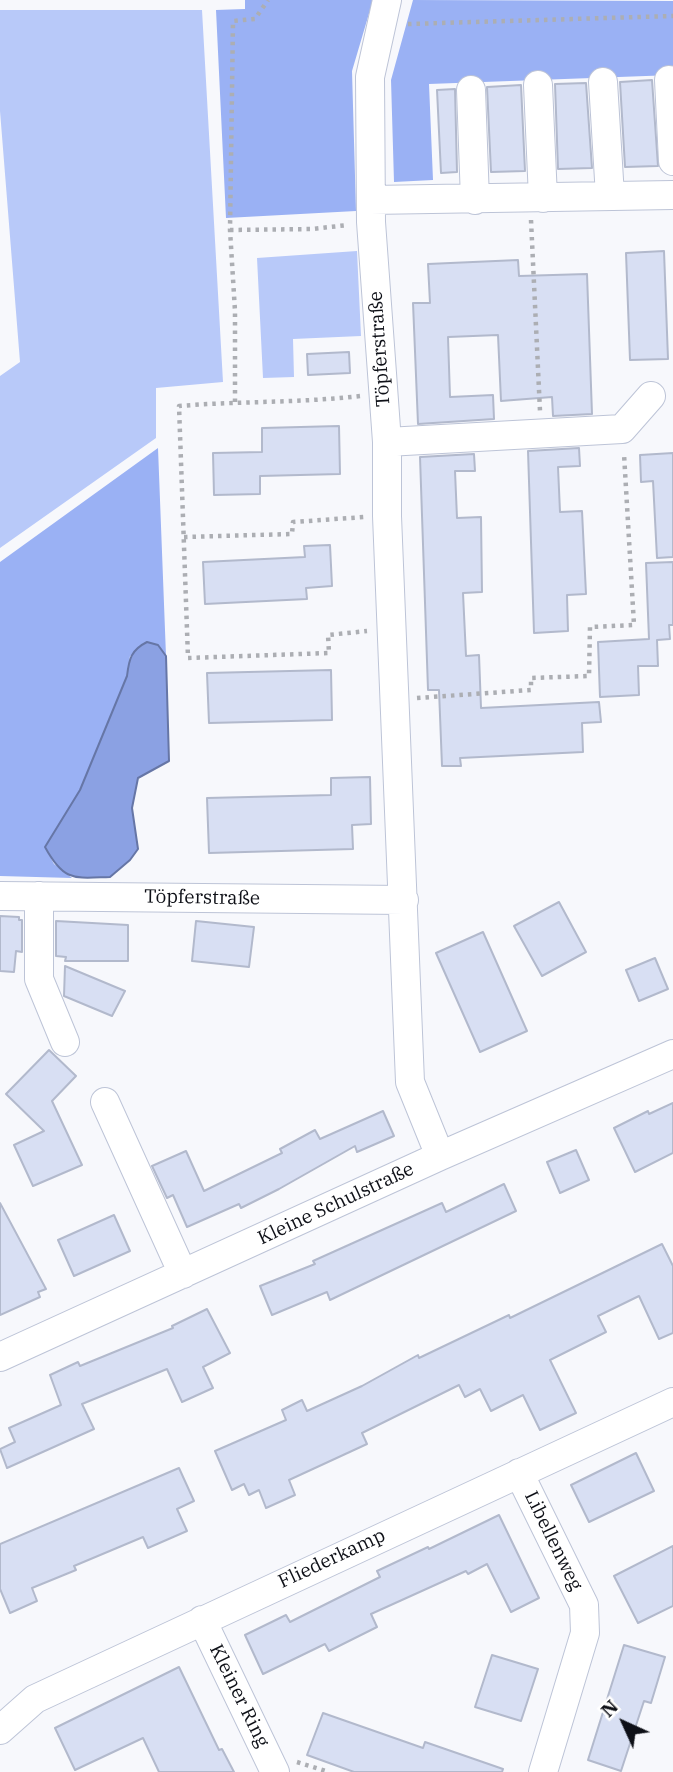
<!DOCTYPE html>
<html>
<head>
<meta charset="utf-8">
<style>
	body { margin:0 }
	#map { position:relative; width:673px; height:1772px; overflow:hidden; background:#f7f8fc; font-family:"IBM Plex Serif",serif }
	canvas { display:block }
	.north { position:absolute; left:589px; top:1688px; width:70px; height:70px; -webkit-text-stroke:5px #fff; paint-order:stroke; rotate:315deg; font-size:19px; font-weight:700; line-height:28px; text-align:center; color:#0e1017 }
	.north::after { content:''; display:block; margin:auto; width:24px; height:32px; background:#0e1017; clip-path:polygon(50% 0,100% 100%,50% 72%,0 100%) }
</style>
</head>
<body>
<div id="map">
<canvas width="673" height="1772"></canvas>
<div class="north">N</div>
</div>
<script>
const ctx = document.querySelector('canvas').getContext('2d');
ctx.lineJoin = 'round';
function paint(path, color) {
  ctx.fillStyle = color;
  ctx.fill(path, 'evenodd');
}
function stroke(path, color, width, dash) {
  ctx.strokeStyle = color;
  ctx.lineWidth = width;
  ctx.lineCap = dash ? 'butt' : 'round';
  ctx.setLineDash(dash || []);
  ctx.stroke(path);
}
function label(font, color, halo, rows, align = 'center') {
  ctx.font = font + ' "IBM Plex Serif",serif';
  ctx.lineWidth = 5;
  ctx.setLineDash([]);
  ctx.textBaseline = 'middle';
  ctx.strokeStyle = halo;
  ctx.fillStyle = color;
  for (const [text, x, y, turn = 0] of rows) {
    ctx.save();
    ctx.translate(x, y);
    ctx.rotate((+turn || 0) * Math.PI / 180);
    ctx.textAlign = isNaN(turn) ? turn : align;
    if (halo) ctx.strokeText(text, 0, 0);
    ctx.fillText(text, 0, 0);
    ctx.restore();
  }
}
paint(new Path2D(`
	M0,10H202L223,382L156,388V438L0,548V376L20,362L0,111Z
	M357,251L361,336L293,339L294,377L263,378L257,258Z`), '#b8c9f9');
paint(new Path2D(`
	M245,0H373L352,71L356,211L226,218L216,10L245,9Z
	M413,0L673,1V75L429,84L433,180L394,182L391,80Z
	M158,448L166,656L158,645L130,656L127,676L80,790L45,847L54,864L72,878L0,876V562Z`), '#9ab1f4');
const water = new Path2D(`
	M147,642L158,645L166,656L169,761L138,778L132,808L138,849L130,860L110,877C74,878 64,882 45,847L80,790L127,676C129,659 131,650 147,642Z`);
paint(water, '#8ba1e3');
stroke(water, '#6676a6', 2);
const building = new Path2D(`
	M652,80L658,166L625,167L620,82Z
	M586,83L592,168L558,169L555,84Z
	M521,85L525,171L491,172L487,87Z
	M455,89L457,172L441,173L437,90Z
	M664,251L668,359L630,360L626,253Z
	M518,260L519,276L587,274L592,414L553,416L552,397L501,401L498,335L448,337L450,397L493,395L494,419L418,424L413,303H430L428,264Z
	M349,352L350,373L308,375L307,354Z
	M339,426L340,474L260,476V494L214,495L213,453L262,452V428Z
	M579,448L580,466L558,467L560,512L582,511L586,594L567,595L568,631L534,633L528,451Z
	M673,453V557L657,558L653,481L641,482L640,455Z
	M474,454L475,471H455L457,518L481,517L482,592L463,593L466,656L479,655L481,708L599,702L601,722L582,723L583,752L460,758L461,766H442L439,690H428L420,457Z
	M330,545L332,586L306,588L307,599L205,604L203,562L305,557L304,546Z
	M673,562V625H669L670,639L657,640L658,666H638L639,695L600,697L598,642L649,639L646,563Z
	M331,670L332,720L209,723L207,673Z
	M370,777L371,824L352,825L353,849L209,853L207,798L331,795V778Z
	M559,902L586,952L542,976L514,926Z
	M0,916L19,917V920H22V952L16,951L14,972L0,971Z
	M56,921L128,925V961H65L66,957L56,956Z
	M196,921L254,927L249,967L192,961Z
	M483,932L527,1031L480,1052L436,953Z
	M655,958L668,989L639,1001L626,970Z
	M65,966L125,991L112,1016L64,996Z
	M49,1050L76,1076L52,1101L82,1165L33,1186L14,1145L44,1131L6,1094Z
	M673,1103V1153L635,1172L614,1128L648,1111L649,1114Z
	M383,1111L394,1136L357,1152L355,1146L279,1189L241,1208L239,1204L187,1227L173,1195L167,1198L152,1166L186,1151L204,1191L282,1153L280,1149L315,1130L320,1139Z
	M576,1150L589,1180L560,1193L547,1162Z
	M504,1184L516,1211L330,1300L327,1292L272,1315L260,1286L315,1264L313,1261L442,1203L446,1212Z
	M0,1203L46,1289L38,1292L40,1297L0,1315Z
	M114,1215L130,1251L74,1276L58,1240Z
	M662,1244L673,1266V1333L659,1339L639,1296L598,1316L606,1332L550,1360L576,1413L540,1430L523,1395L491,1411L480,1389L465,1397L459,1385L362,1433L367,1444L289,1480L295,1495L266,1508L259,1490L249,1495L244,1484L232,1490L215,1451L286,1420L282,1410L302,1400L307,1411L362,1386L418,1355L419,1358L509,1315L510,1318Z
	M207,1309L230,1353L203,1367L213,1388L182,1402L167,1369L82,1404L94,1429L7,1468L0,1449L15,1442L9,1428L61,1405L50,1375L78,1362L80,1366L173,1328L172,1326Z
	M636,1453L654,1491L589,1522L571,1485Z
	M179,1468L194,1501L177,1509L187,1531L148,1548L143,1537L74,1566L76,1570L32,1588L37,1601L10,1613L0,1589V1544Z
	M499,1515L539,1598L511,1612L487,1564L468,1574L466,1571L371,1614L377,1627L329,1651L325,1644L263,1674L245,1635L286,1615L290,1622L380,1577L377,1571L428,1547L429,1549Z
	M673,1546V1606L638,1623L614,1576Z
	M624,1645L665,1657L651,1703L644,1701L621,1771L588,1760Z
	M492,1655L538,1669L521,1721L475,1707Z
	M179,1667L219,1750L222,1749L234,1772H159L143,1738L75,1770L55,1728Z
	M323,1713L423,1748L425,1742L503,1769L502,1772H354L307,1755Z`);
paint(building, '#d8dff3');
stroke(building, '#b2b9cc', 2);
const minor = new Path2D(`
	M387,0L370,77L371,222L387,442V516L410,1082L440,1156
	M669,80L673,161
	M603,82L610,196
	M538,85L543,198
	M471,90L475,200
	M371,200L673,195
	M387,442L622,429L651,396
	M0,896L404,900
	M39,896V979L65,1042
	M105,1102L183,1274
	M0,1357L440,1156L673,1054
	M519,1473L584,1605L585,1633L543,1772
	M202,1620L275,1772
	M0,1730L35,1699L673,1402`);
stroke(minor, '#bdc4d7', 30);
stroke(new Path2D(`
	M408,24L673,16
	M531,220L540,411
	M230,230L312,229L348,225
	M360,396C300,403 240,401 179,406L188,658L329,653L328,635L367,631
	M235,402V311L230,230L233,21L255,19L268,0
	M184,537L292,534L293,522L364,517
	M417,698L531,690V678L589,676L590,627L634,625L624,454
	M297,1762L329,1772`), '#acaeb3', 4.5, [3.5, 5]);
stroke(minor, '#fff', 28);
label('19px', '#0e1017', '#fff', [
	["Töpferstraße",380,349,-94],
	["Töpferstraße",202,898,1],
	["Kleine Schulstraße",336,1204,-25],
	["Libellenweg",553,1541,64],
	["Fliederkamp",332,1559,-25],
	["Kleiner Ring",239,1696,64]
]);
</script>
</body>
</html>
